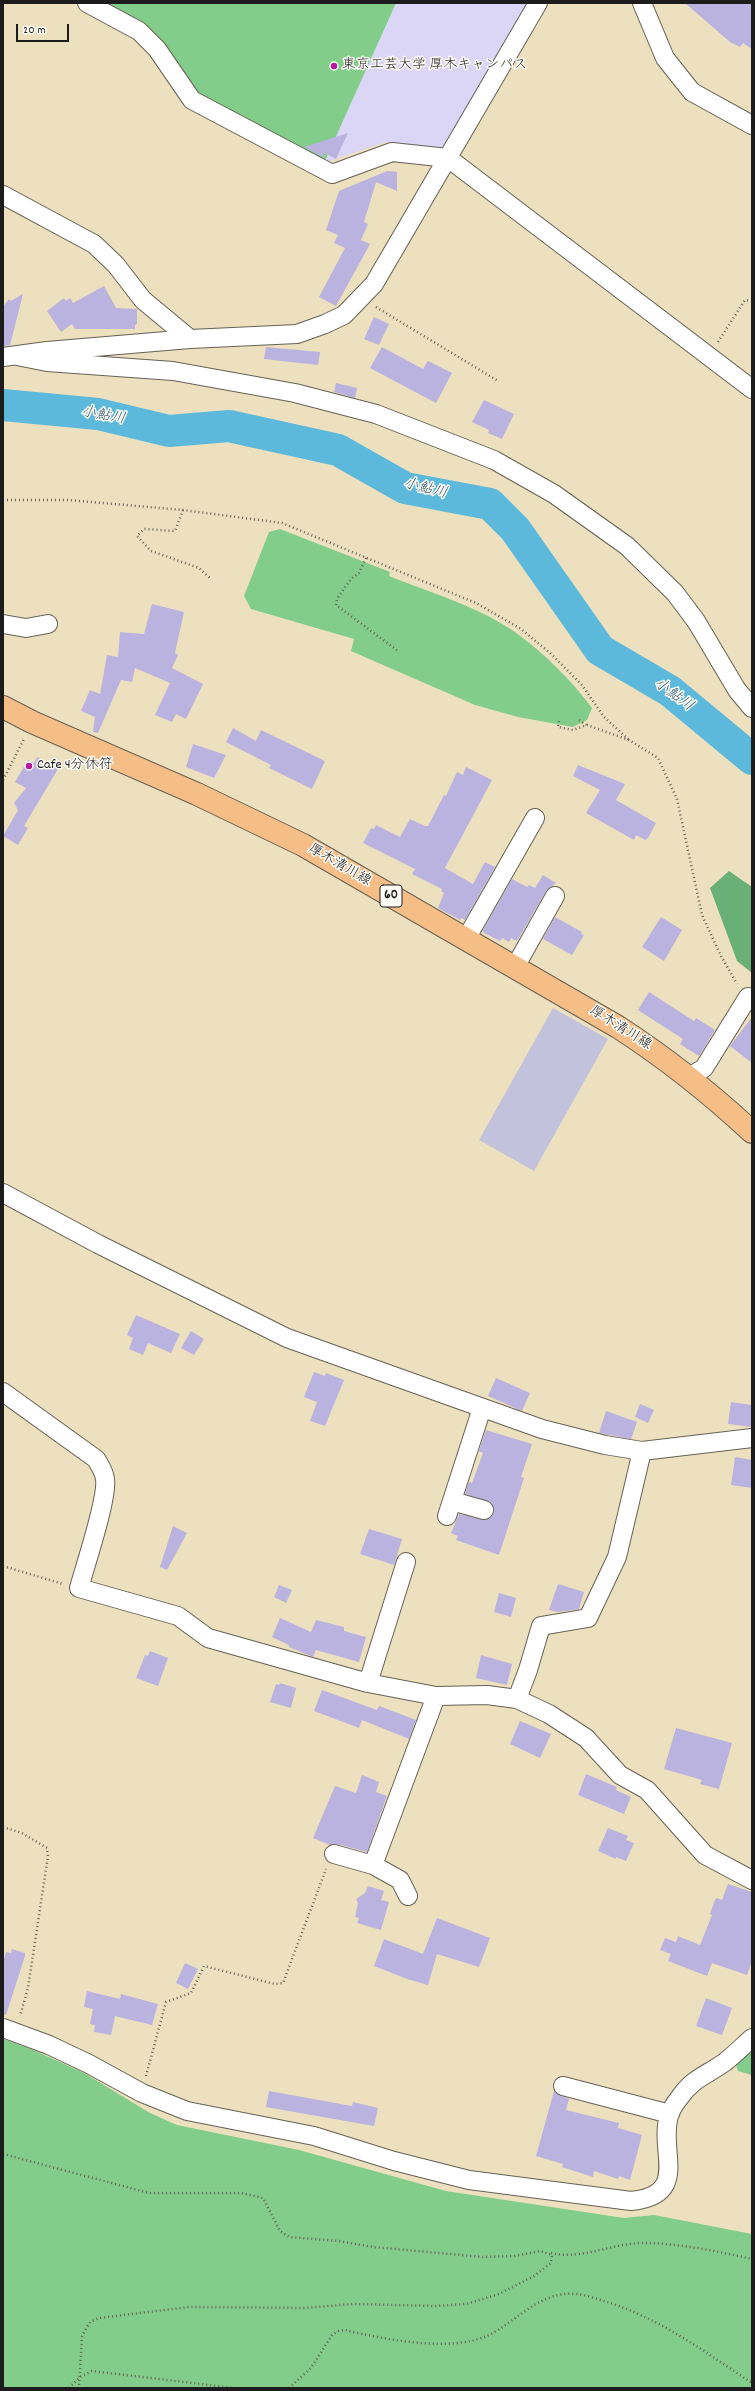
<!DOCTYPE html>
<html>
<head>
<meta charset="utf-8">
<style>
	body { margin:0 }
	#map { position:relative; width:755px; height:2391px; overflow:hidden; background:#ede0bf; font-family:Dekko,sans-serif }
	canvas { display:block }
	.frame { position:absolute; inset:0; border:4px solid #1c1c1c; pointer-events:none }
	.scale { position:absolute; left:16px; top:24px; width:53px; height:18px; box-sizing:border-box; border:2px solid #1c1c1c; border-top:0; padding-left:5px; font-size:12px; line-height:14px; white-space:nowrap; color:#1c1c1c; -webkit-text-stroke:3px #fdfcf7; paint-order:stroke }
</style>
</head>
<body>
<div id="map">
<canvas width="755" height="2391"></canvas>
<div class="frame"></div>
<div class="scale">20 m</div>
</div>
<script>
const ctx = document.querySelector('canvas').getContext('2d');
ctx.lineJoin = 'round';
function paint(path, color) {
  ctx.fillStyle = color;
  ctx.fill(path, 'evenodd');
}
function stroke(path, color, width, dash) {
  ctx.strokeStyle = color;
  ctx.lineWidth = width;
  ctx.lineCap = dash ? 'butt' : 'round';
  ctx.setLineDash(dash || []);
  ctx.stroke(path);
}
function label(font, color, halo, rows, align = 'center') {
  ctx.font = font + ' Dekko,"Klee One",sans-serif';
  ctx.lineWidth = 3;
  ctx.setLineDash([]);
  ctx.textBaseline = 'middle';
  ctx.strokeStyle = halo;
  ctx.fillStyle = color;
  for (const [text, x, y, turn = 0] of rows) {
    ctx.save();
    ctx.translate(x, y);
    ctx.rotate((+turn || 0) * Math.PI / 180);
    ctx.textAlign = isNaN(turn) ? turn : align;
    if (halo) ctx.strokeText(text, 0, 0);
    ctx.fillText(text, 0, 0);
    ctx.restore();
  }
}
paint(new Path2D(`
	M102,3H531L443,148L386,142L324,163Z`), '#dcd6f6');
paint(new Path2D(`
	M553,1008L608,1039L534,1171L479,1140Z`), '#c2c2dc');
paint(new Path2D(`
	M102,3H396L324,163L194,93Z
	M280,529L390,572L389,576C431,593 483,608 519,635C546,655 572,681 592,708L587,720L573,727L518,717L475,705L351,651L354,639L251,609L244,596L269,532Z
	M3,2039L31,2049L84,2073L150,2113L177,2125L299,2150L446,2191L624,2218L654,2215L752,2234V2388H3Z
	M752,2047V2075L738,2071L735,2062Z`), '#82cd8a');
paint(new Path2D(`
	M729,871L752,887V973L737,961L710,888Z`), '#69b076');
stroke(new Path2D(`
	M3,405L98,414L169,431L229,426L338,450L405,488L490,504L515,529L600,650L670,691L752,759`), '#5db9db', 32);
paint(new Path2D(`
	M685,3H752V49L743,43L740,47L730,42Z
	M348,133L336,159L325,153L323,157L304,147Z
	M387,171L397,172V191L376,182L364,222L368,224L361,240L370,244L336,306L319,297L345,248L334,243L338,235L326,230L339,191Z
	M104,286L116,308L137,309V324L135,325V329H75L72,324L61,332L47,311L64,298L66,301L70,298L73,303Z
	M23,294L10,345L3,346V307L9,299L11,301Z
	M374,317L389,324L379,345L364,339Z
	M266,347L320,352L318,365L264,359Z
	M382,347L423,369L428,361L452,373L436,403L370,368Z
	M336,383L357,388L355,398L334,392Z
	M484,400L514,414L502,439L488,433L489,430L472,422Z
	M152,604L184,612L175,653L178,655L172,668L203,684L186,719L176,714L172,722L155,715L170,683L135,668L132,682L121,680L98,733L93,732L95,717L81,711L90,690L100,694L107,655L118,657L120,632L144,634Z
	M233,728L256,741L261,730L325,761L312,789L269,768L271,765L226,742Z
	M193,744L226,755L214,778L186,767Z
	M37,757L58,769L24,826L28,828L18,845L3,836L18,810L14,803L26,788L15,782L28,760L34,763Z
	M578,765L625,784L616,800L656,823L648,838L645,840L636,835L634,840L586,813L600,790L573,776Z
	M466,767L492,780L445,868L473,884L485,862L495,867L465,920L461,918L460,920L438,908L444,893L441,891L442,889L412,874L415,869L363,843L371,828L374,829L376,825L400,837L410,819L425,826H428L444,795L446,796L457,772L463,775Z
	M543,875L556,883L546,891L517,941L511,938L509,942L502,938L500,941L484,933L483,930L512,879L527,887L529,885L535,888Z
	M555,917L582,932L581,934L584,935L572,955L543,939Z
	M661,917L682,930L664,961L642,947Z
	M649,992L694,1021L696,1018L715,1030L699,1056L680,1044L683,1039L638,1010Z
	M752,1017V1063L730,1046Z
	M136,1315L180,1334L171,1353L148,1343L143,1355L129,1349L133,1338L127,1335Z
	M191,1331L204,1339L194,1355L181,1348Z
	M314,1372L325,1376L326,1373L344,1380L325,1426L310,1421L317,1402L304,1397Z
	M496,1378L530,1393L522,1411L488,1396Z
	M731,1402L752,1405V1427L728,1424Z
	M640,1404L654,1410L648,1423L635,1417Z
	M606,1411L637,1422L631,1439L599,1433Z
	M486,1430L532,1444L521,1477L524,1478L499,1555L456,1540L458,1536L451,1533L459,1514L486,1520L494,1513L491,1502L465,1494L469,1482L472,1483L483,1453L479,1451Z
	M735,1457L752,1460V1488L731,1485Z
	M173,1526L187,1533L167,1570L160,1567Z
	M369,1529L402,1539L394,1565L360,1554Z
	M558,1584L584,1592L579,1609L558,1612L549,1610Z
	M279,1585L292,1590L286,1603L274,1597Z
	M499,1593L516,1598L511,1617L494,1612Z
	M280,1618L311,1632L316,1620L344,1627V1631L366,1637L359,1662L316,1650L313,1657L289,1647V1645L272,1637Z
	M150,1651L168,1658L158,1686L136,1678L145,1655L148,1656Z
	M481,1655L512,1664L507,1685L476,1678Z
	M280,1683L296,1688L291,1708L270,1702L276,1684L279,1685Z
	M322,1690L377,1710L379,1706L416,1720L409,1739L362,1720L359,1728L314,1711Z
	M520,1721L551,1734L540,1758L510,1744Z
	M676,1728L732,1743L719,1789L700,1784L702,1780L664,1769Z
	M586,1774L617,1787L616,1790L631,1797L624,1814L578,1795Z
	M362,1775L379,1782L376,1792L387,1796L367,1852L341,1845H330L313,1838L335,1786L356,1793Z
	M608,1828L628,1836L626,1840L634,1843L626,1861L616,1857V1859L598,1851Z
	M728,1884L752,1892V1961L747,1975L712,1963L707,1976L668,1961L671,1954L660,1950L665,1938L676,1942L678,1936L700,1945L712,1915L710,1914L715,1900L717,1898L722,1900Z
	M368,1886L384,1891L381,1900L389,1902L381,1930L357,1923L359,1918L355,1917L358,1903L356,1899L365,1893Z
	M437,1918L490,1938L479,1967L437,1954L428,1985L407,1979L374,1966L384,1939L423,1954Z
	M12,1949L25,1953V1956L6,2015L3,2014V1963L6,1952L11,1953Z
	M185,1963L198,1969L188,1989L176,1983Z
	M87,1991L120,1999L121,1994L158,2004L152,2025L115,2016L111,2035L94,2032L95,2025L90,2024L93,2009L84,2007Z
	M706,1998L732,2008L722,2035L696,2026Z
	M269,2091L352,2106L353,2102L378,2108L374,2126L266,2107Z
	M554,2091L569,2099L566,2110L619,2123L618,2128L642,2135L630,2180L619,2176L618,2179L594,2171L593,2177L562,2167L563,2164L536,2156Z`), '#bab3df');
const minor = new Path2D(`
	M87,3L139,31L157,49L192,100L332,174L392,152L448,158L752,389
	M642,3L665,58L692,92L752,125
	M3,195L94,244L116,265L143,300L190,339
	M17,356L47,362L173,371L295,393L376,414L494,460L554,494L627,546L675,593L696,621L737,690L752,708
	M3,357L47,351L190,339L297,334L325,324L344,315L374,284L538,3
	M3,624L26,628L48,624
	M466,939L535,818
	M515,967L555,896
	M689,1077L704,1068L748,997
	M3,1193L98,1244L287,1338L542,1429L605,1445L642,1451L752,1438
	M3,1392L96,1459C100,1466 104,1471 105,1479C108,1498 85,1566 79,1588L178,1616L208,1638L368,1683L436,1696L487,1695L517,1699L549,1714L586,1738L620,1775L647,1790L705,1855L752,1880
	M452,1501L484,1510
	M447,1516L482,1408
	M368,1683L406,1562
	M517,1699L528,1670L541,1626L588,1618L617,1557L642,1451
	M334,1854L373,1865L400,1880L408,1896
	M373,1865L436,1696
	M3,2028L49,2045L89,2064L142,2093L187,2111L314,2136L394,2161L469,2180L631,2201C691,2195 658,2151 669,2116C671,2109 676,2102 680,2097C693,2078 707,2075 725,2062C734,2055 743,2046 752,2038
	M563,2086L670,2114`);
const major = new Path2D(`
	M3,707L32,722L197,794L303,845L618,1027C666,1058 710,1093 752,1132`);
stroke(minor, '#656155', 20);
stroke(major, '#656155', 24);
stroke(new Path2D(`
	M376,307L498,381
	M718,342L745,300L752,301
	M3,500H68L183,510L282,523L476,603L521,629L550,653L582,685L604,717L629,740
	M183,510L175,531L144,529L137,536L151,551L199,568L210,578
	M366,558L359,573L351,579L343,590L337,599L336,605L398,651
	M579,720L586,725
	M559,721L558,727L573,730L587,725L629,740L658,758L677,799L702,915L721,956L737,984
	M3,780L24,739
	M3,1566L63,1584
	M3,1827L22,1833L47,1848L48,1856L28,1988L20,2016
	M146,2076L166,2002L191,1993L204,1966L275,1984L283,1983L326,1869
	M3,2154L149,2193H241L263,2198L280,2231L289,2237L339,2241L373,2247L483,2257L514,2256L540,2251L552,2255L551,2263L534,2276L499,2294L466,2304L436,2306L353,2304L304,2308L189,2307L99,2318L90,2322L82,2336L79,2388
	M551,2253C581,2260 610,2244 641,2243C678,2243 716,2251 752,2259
	M69,2388L80,2377L92,2371L234,2388
	M289,2388L311,2368L332,2335L338,2331L345,2330C383,2339 452,2353 489,2335C517,2321 540,2291 575,2294C585,2294 597,2299 607,2302C661,2319 705,2352 752,2383`), '#656155', 2.5, [1, 3]);
stroke(minor, '#fff', 18);
stroke(major, '#f6be87', 22);
for (const [x, y, r, color] of [
	[334,66,4,"#b5179e"],
	[29,766,4,"#b5179e"]
]) {
  const dot = new Path2D();
  dot.arc(x, y, r, 0, 2 * Math.PI);
  ctx.fillStyle = color;
  ctx.fill(dot);
  stroke(dot, '#fdfcf7', 1.5);
}
for (const [x, y, w] of [
	[391,896,22]
]) {
  const box = new Path2D();
  box.roundRect(x - w / 2, y - 11, w, 22, 3);
  ctx.fillStyle = '#fdfcf7';
  ctx.fill(box);
  stroke(box, '#1c1c1c', 1);
}
label('bold 13px', '#1c1c1c', null, [
	["60",391,896]
]);
label('14px', '#1c1c1c', '#fdfcf7', [
	["東京工芸大学 厚木キャンパス",342,66],
	["Cafe 4分休符",37,766]
], 'left');
label('14px', '#1c1c1c', '#fdfcf7', [
	["厚木清川線",339,866,30],
	["厚木清川線",620,1029,32]
]);
label('italic 15px', '#365b68', '#fdfcf7', [
	["小鮎川",103,417,10],
	["小鮎川",425,490,14],
	["小鮎川",673,696,36]
]);
</script>
</body>
</html>
